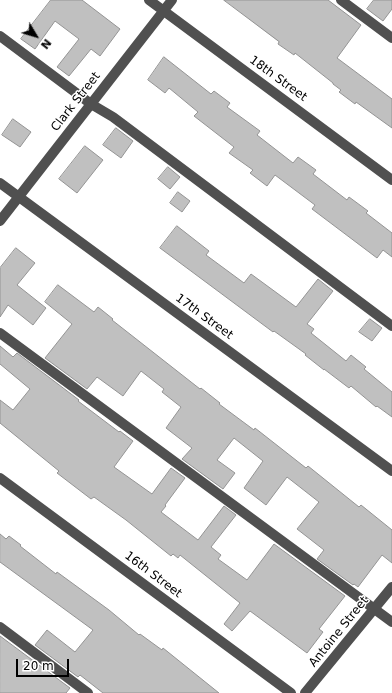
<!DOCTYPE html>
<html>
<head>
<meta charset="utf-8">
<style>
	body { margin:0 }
	#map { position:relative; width:392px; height:693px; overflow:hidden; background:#fff; font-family:"DejaVu Sans",sans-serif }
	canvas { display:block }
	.north { position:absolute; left:16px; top:16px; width:40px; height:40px; -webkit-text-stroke:3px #fff; paint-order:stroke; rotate:128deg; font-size:11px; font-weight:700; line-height:16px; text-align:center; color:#000 }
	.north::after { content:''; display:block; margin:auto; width:14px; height:18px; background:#000; clip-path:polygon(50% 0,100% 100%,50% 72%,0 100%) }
	.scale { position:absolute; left:16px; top:659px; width:53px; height:18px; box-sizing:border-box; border:2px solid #000; border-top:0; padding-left:5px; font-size:12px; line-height:14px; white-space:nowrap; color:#000; -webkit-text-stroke:3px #fff; paint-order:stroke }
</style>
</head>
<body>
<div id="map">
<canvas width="392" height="693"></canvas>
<div class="north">N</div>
<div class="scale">20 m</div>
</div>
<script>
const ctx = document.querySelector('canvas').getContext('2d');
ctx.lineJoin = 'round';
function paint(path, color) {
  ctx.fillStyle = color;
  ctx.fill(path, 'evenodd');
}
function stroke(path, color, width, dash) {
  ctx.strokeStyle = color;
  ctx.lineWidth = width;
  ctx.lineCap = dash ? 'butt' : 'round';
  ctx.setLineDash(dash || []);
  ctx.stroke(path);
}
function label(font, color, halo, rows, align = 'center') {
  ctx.font = font + ' "DejaVu Sans",sans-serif';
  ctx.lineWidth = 3;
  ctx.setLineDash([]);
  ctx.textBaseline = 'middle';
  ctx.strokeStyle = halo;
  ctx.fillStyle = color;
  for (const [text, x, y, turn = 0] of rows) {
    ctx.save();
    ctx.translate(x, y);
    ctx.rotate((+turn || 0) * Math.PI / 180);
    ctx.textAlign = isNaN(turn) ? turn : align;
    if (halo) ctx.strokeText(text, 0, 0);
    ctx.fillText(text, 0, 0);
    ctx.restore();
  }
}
const building = new Path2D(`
	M51,0H82L120,29L100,56L91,49L69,76L57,67L79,39L55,21L35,49L21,39Z
	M224,0H328L361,25L337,58L392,99V128L356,102L355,104L339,92L341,90L333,84V83L295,53L294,55L278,44L279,42Z
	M374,0H392V9L383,21L367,9Z
	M164,57L211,94L214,91L230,103L227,107L260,131L257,135L293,163L298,157L316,170L313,174L347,200L349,197L368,211L366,213L392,233V257L383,250L377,258L312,209L315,205L275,175L267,186L250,173L253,170L229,153L234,147L194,116L198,112L169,88L165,93L148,80Z
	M13,119L31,132L20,147L2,135Z
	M116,128L133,141L121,158L103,145Z
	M85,146L103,160L77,193L59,179Z
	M168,167L180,177L170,189L158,179Z
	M178,192L190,201L182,212L170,203Z
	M177,226L209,251L206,255L244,283L251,274L296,307L318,279L333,291L307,324L314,329L311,333L346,361L351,355L366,367L364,369L392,392V417L377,406L376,407L351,386L349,388L324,369V370L305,355L306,354L274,331L273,332L160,248Z
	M16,248L35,263L17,285L46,308L33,325L8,305L0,317V268Z
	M58,285L94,312L98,307L113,319L112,320L200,389L201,388L220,403L219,404L254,430L255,428L306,468L308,466L359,507L361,505L392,530V563L382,555L358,587L354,584L353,585L317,559L324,550L297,529L319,502L287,477L266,505L244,488L263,461L234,438L217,460L235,473L223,489L182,459L192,448L166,428L181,407L162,392L164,389L141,371L123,396L97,377L87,389L45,358L72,324L45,302Z
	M370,319L382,328L372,341L359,332Z
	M0,346L13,357L17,353L79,400L78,401L119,432L120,431L133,441L114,467L152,494L171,468L185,478L165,505L166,506L161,512L198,540L224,506L236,515L211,547L221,555L218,559L247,580L274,544L345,596L319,629L323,632L307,653L250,611L232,631L224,624L240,603L180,555L178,558L173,554L171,556L126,520L94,497L91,499L57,473L59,471L0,423V400L13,410L30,389L0,364Z
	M0,534L6,539L9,536L21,545L20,546L56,574L57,572L109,610L139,635L140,634L162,650L163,648L219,693H103L80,675L78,677L35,645L47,630L75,652L93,630L0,562Z
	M0,636L70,688L66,693H0Z`);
paint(building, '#c0c0c0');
stroke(building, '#949494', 1);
stroke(new Path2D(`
	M149,0L392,180
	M341,0L392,38
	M0,36L91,104L113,117L392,326
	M0,183L392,471
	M0,221L172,0
	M0,333L392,622
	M0,478L291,693
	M0,627L88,693
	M305,693L392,587`), '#505050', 10);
label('12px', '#000', '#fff', [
	["18th Street",278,79,36],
	["Clark Street",76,102,-52],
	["17th Street",204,317,36],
	["16th Street",153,575,37],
	["Antoine Street",339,632,-51]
]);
</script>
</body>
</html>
